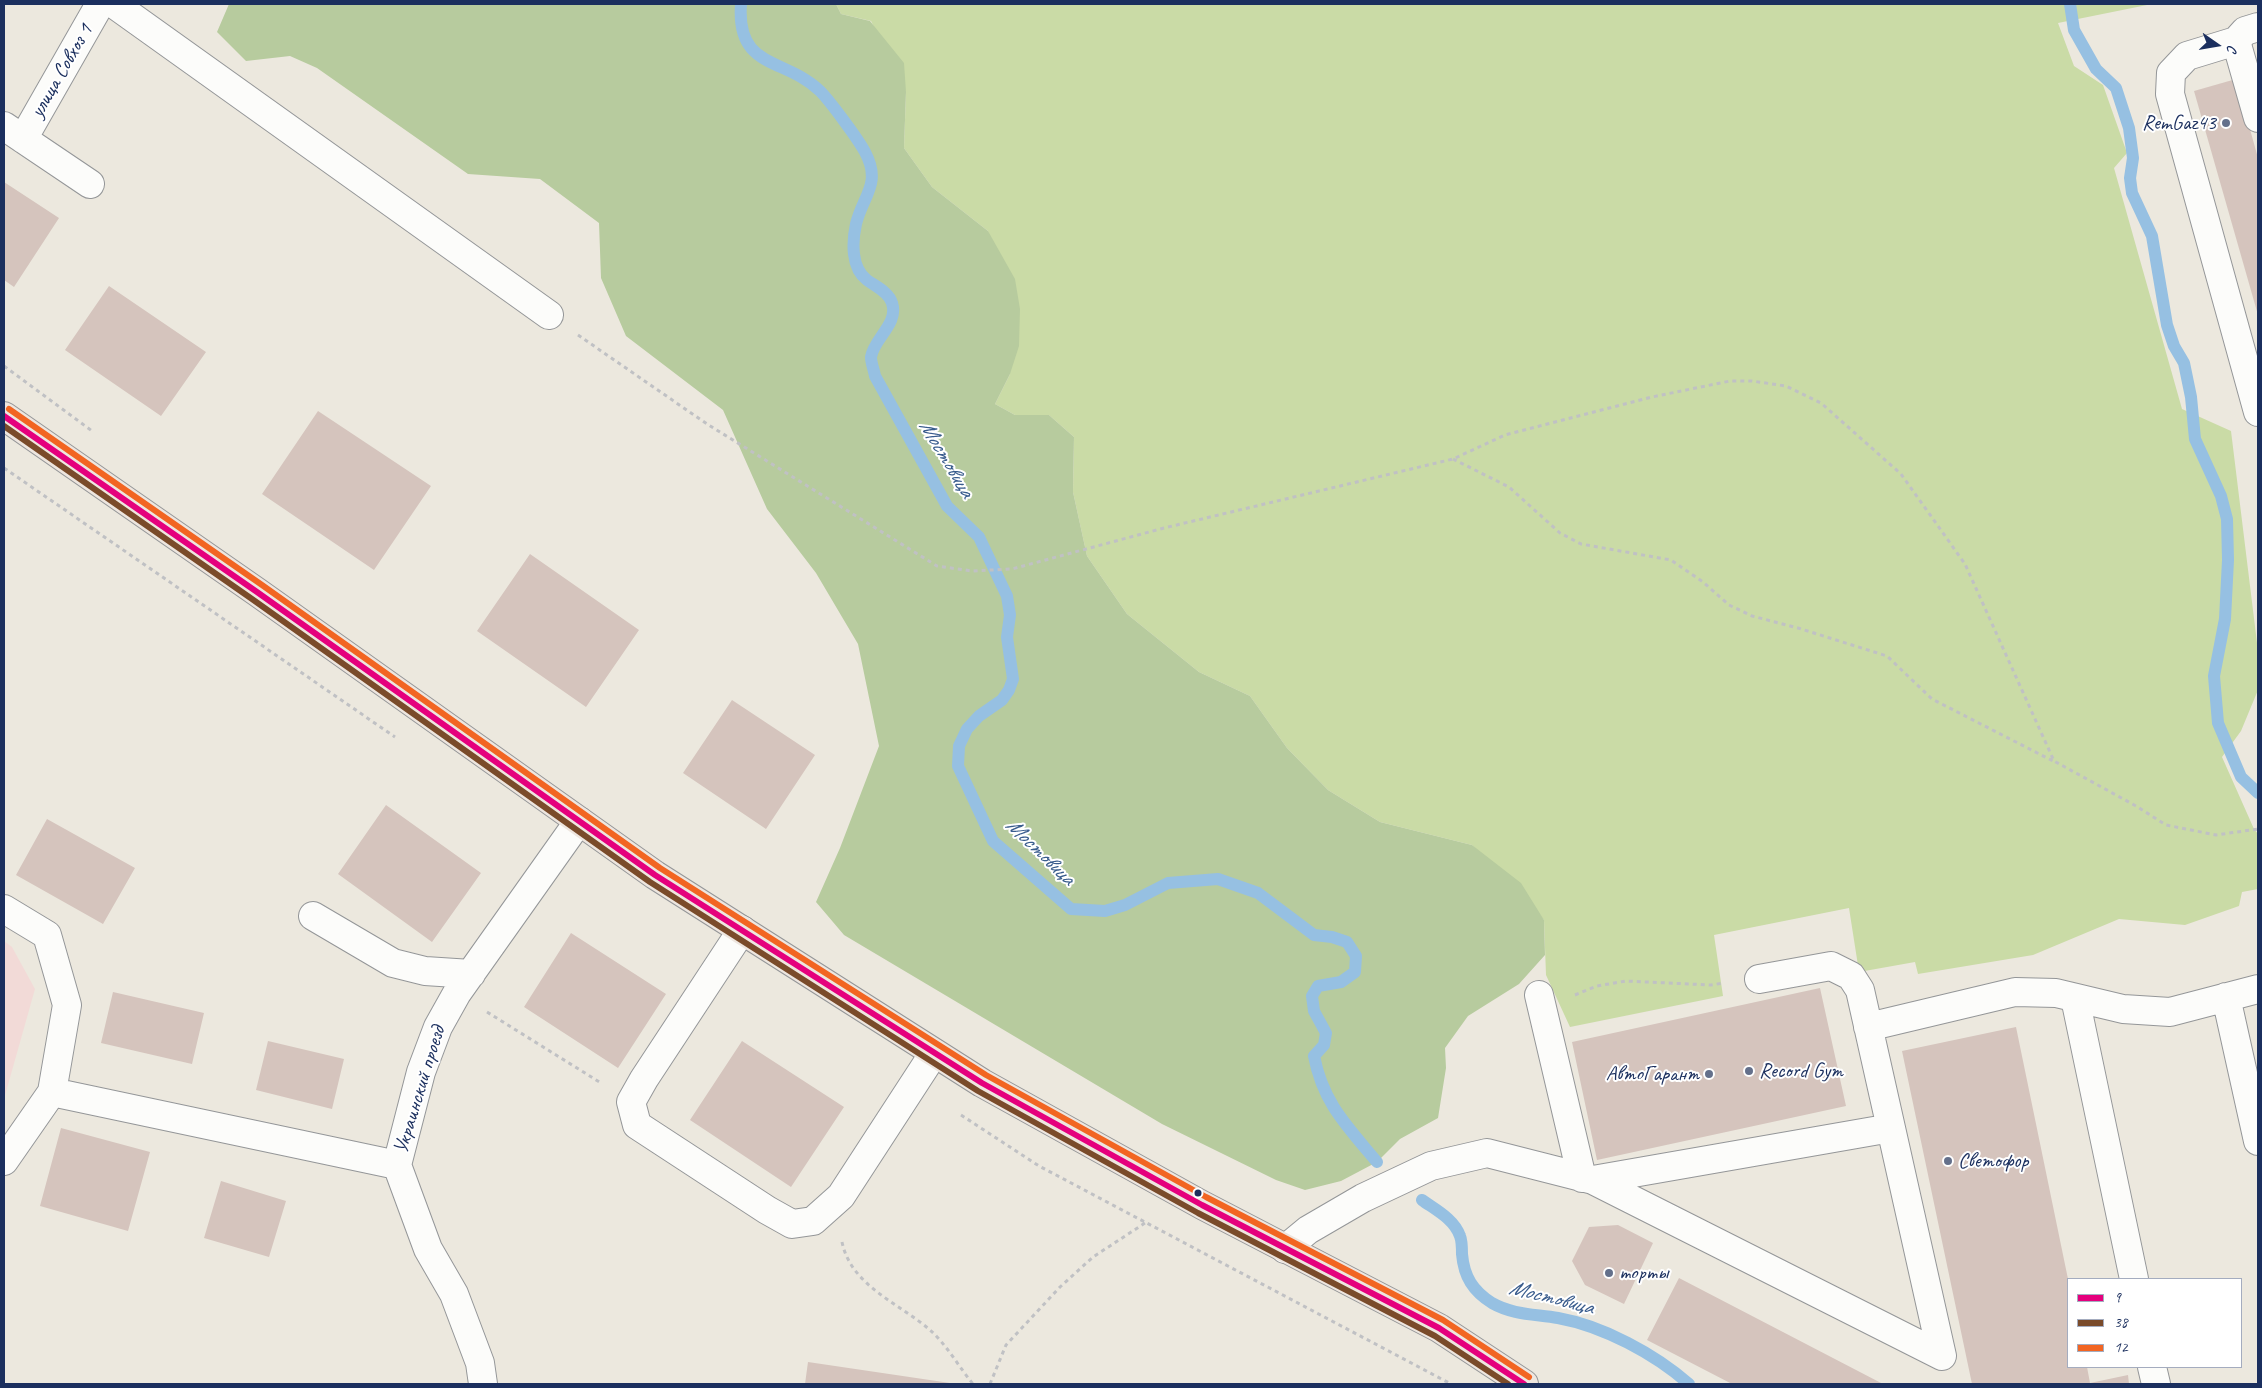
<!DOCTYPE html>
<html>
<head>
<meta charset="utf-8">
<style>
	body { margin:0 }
	#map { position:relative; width:2262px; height:1388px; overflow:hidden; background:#ece8de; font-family:Caveat,sans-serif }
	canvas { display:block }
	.frame { position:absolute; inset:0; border:5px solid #1b2f5e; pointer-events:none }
	.legend { position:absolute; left:2067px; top:1278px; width:175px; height:90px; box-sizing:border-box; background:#fff; border:1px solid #a4acbf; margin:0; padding:6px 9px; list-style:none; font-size:15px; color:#1b2f5e }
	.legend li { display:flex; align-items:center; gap:10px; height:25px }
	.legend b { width:25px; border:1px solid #a4acbf }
	.north { position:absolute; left:2192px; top:20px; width:50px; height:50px; -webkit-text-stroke:4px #fff; paint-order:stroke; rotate:103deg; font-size:14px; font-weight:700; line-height:20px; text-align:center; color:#1b2f5e }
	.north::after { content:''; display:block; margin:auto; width:18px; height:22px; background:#1b2f5e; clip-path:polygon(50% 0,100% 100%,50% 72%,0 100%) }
</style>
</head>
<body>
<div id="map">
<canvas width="2262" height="1388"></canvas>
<div class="frame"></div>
<ul class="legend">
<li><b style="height:6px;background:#e5007d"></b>9</li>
<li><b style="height:6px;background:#7a4b2a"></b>38</li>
<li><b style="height:6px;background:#f26522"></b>12</li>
</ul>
<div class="north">С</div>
</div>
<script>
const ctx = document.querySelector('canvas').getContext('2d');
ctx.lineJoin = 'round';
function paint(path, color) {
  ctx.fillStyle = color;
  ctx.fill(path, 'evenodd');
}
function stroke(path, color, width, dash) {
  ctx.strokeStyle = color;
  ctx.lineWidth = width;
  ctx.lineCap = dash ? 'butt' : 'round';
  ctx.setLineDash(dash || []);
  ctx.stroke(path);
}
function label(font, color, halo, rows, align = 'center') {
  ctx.font = font + ' Caveat,sans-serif';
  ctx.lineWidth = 4;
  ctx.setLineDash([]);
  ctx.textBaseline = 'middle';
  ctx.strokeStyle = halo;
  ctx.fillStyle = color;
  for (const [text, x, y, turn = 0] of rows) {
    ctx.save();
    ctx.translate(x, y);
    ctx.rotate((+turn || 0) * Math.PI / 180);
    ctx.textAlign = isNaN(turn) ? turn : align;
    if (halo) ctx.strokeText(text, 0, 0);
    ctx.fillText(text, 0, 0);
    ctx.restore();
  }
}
paint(new Path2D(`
	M4,941L12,947L35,989L4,1099Z`), '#f2dad7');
paint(new Path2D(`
	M836,4H2152L2058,23L2074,66L2103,85L2127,153L2114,168L2182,409L2231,431L2258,651V690L2241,731L2222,757L2254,829L2258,834V889L2242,892L2239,906L2185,925L2119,919L2033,955L1918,974L1915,962L1859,972L1849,908L1714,935L1723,996L1570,1027L1546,975L1544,920L1472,845L1380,822L1328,790L1287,748L1250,696L1199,672L1127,614L1087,556L1073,492L1074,437L1049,415H1015L995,404L1010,374L988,231L932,187L904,148L906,92L871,21L841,14Z`), '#cadba6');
paint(new Path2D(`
	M229,4H836L841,14L870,21L904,63L906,92L904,148L932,187L988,231L1015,279L1020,309L1019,346L1010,374L995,404L1015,415H1049L1074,437L1073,492L1087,556L1127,614L1199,672L1250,696L1287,748L1328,790L1380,822L1472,845L1521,883L1544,920L1545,955L1519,984L1468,1016L1445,1048L1446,1068L1438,1118L1400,1139L1377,1162L1341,1181L1305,1190L1276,1180L1162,1124L844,935L816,902L840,848L879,746L858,644L816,573L767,509L723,410L626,336L601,278L599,223L540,179L468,174L317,68L290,56L246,61L217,32Z`), '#b7cb9e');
stroke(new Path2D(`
	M741,4C736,70 785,57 820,91C830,101 858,139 865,152C882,184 863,195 856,224C852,242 851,268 867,280C875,286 889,292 892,303C899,324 874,338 871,357C871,363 874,370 875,376L947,506L979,537L1007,596L1010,615L1007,637L1013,679L1009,690L1002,700L979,716L967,729L959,746L958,766L993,841L1071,909L1105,911L1125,905L1168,883L1218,879L1258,893L1314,935L1332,937L1347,942L1356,956L1355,972L1341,982L1318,986L1312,996L1314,1011L1326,1033L1324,1045L1314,1056C1323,1103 1347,1126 1377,1162
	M2070,4L2074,30L2096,69L2116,88L2129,128L2133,158L2130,178L2132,193L2152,236L2167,325L2174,346L2184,363L2191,397L2195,439L2221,496L2227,519L2228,560L2225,619L2214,676L2218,723L2241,777L2258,793
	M1422,1200C1436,1210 1454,1219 1460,1236C1462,1241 1462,1248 1462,1254C1464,1277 1473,1291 1492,1303C1513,1315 1535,1314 1558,1318C1603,1326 1655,1354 1689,1384`), '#96c0e2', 12);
paint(new Path2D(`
	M2236,79L2258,158V315L2194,91Z
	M4,182L59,218L14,287L4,280Z
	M109,286L206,352L161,416L65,350Z
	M318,411L431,486L374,570L262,494Z
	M530,554L639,630L586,707L477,631Z
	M732,700L815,755L766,829L683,773Z
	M386,805L481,873L432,942L338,874Z
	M47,819L135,868L103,924L16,875Z
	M571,933L666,994L618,1068L524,1007Z
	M1820,988L1846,1106L1597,1160L1572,1042Z
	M113,992L204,1013L192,1064L101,1043Z
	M2016,1027L2068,1279V1367H2087L2090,1383L2128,1375L2129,1384H1972L1902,1051Z
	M268,1041L344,1059L332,1109L256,1090Z
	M742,1041L844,1107L791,1187L690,1120Z
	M61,1128L150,1152L128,1231L40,1206Z
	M221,1181L286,1201L269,1257L204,1238Z
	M1618,1225L1653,1243L1624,1304L1585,1285L1572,1261L1589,1227Z
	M1679,1278L1883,1384H1732L1647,1340Z
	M808,1362L950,1383V1384H805Z`), '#d5c4bd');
const minor = new Path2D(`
	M114,4L549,315
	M2258,27L2245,31L2236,41L2187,56L2171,73L2170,94L2258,412
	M2236,41L2258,118
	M4,126L90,184
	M23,139L100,4
	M4,909L47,935L67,1005L52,1092L4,1161
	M313,916L393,963L425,971L471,974
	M742,930L644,1079L631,1102L637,1125L767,1210L792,1224L813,1221L841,1196L934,1053
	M1539,995L1582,1178
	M2226,997L2258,1141
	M2075,998L2134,1279
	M1868,1027L2015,992L2056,993L2123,1009L2170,1012L2258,989
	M52,1092L397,1165
	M1593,1180L1891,1128L1860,990L1851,976L1831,966L1759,979
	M1285,1249L1308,1230L1363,1198L1431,1166L1487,1153L1593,1180L1942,1356L1891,1128
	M2152,1367L2156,1384
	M483,1384L480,1363L454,1294L428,1249L397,1165L421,1072L438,1027L457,993L579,821`);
const major = new Path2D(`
	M4,416L257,592L655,875L982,1083L1202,1205L1439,1328L1524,1384`);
stroke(minor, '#949698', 30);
stroke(major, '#949698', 30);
stroke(new Path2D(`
	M578,335L707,424L937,566L972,571L1012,569L1164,528L1453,459L1505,435L1652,397L1730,381H1752L1786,386L1821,403L1901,474L1965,564L2054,761L2136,806L2166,825L2216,835L2258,829
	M4,366L92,431
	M1453,459L1509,487L1560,533L1581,544L1671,560L1703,582L1729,605L1752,616L1798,628L1887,656L1932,699L2053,761
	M4,468L395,737
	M1575,995L1597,986L1626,981L1711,985L1724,983
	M487,1012L601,1083
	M961,1115L1039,1166L1451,1384
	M842,1242C851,1286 899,1303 930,1330C946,1344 959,1367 973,1384
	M990,1384L1006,1345L1060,1287L1093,1257L1145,1223`), '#c0c1c4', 3, [4, 4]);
stroke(minor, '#fcfcfa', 28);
stroke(major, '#eee6df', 28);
stroke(new Path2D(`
	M4,416L257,592L655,875L982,1083L1202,1205L1439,1328L1524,1384`), '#e5007d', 6);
stroke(new Path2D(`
	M4,426L252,599L650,882L978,1091L1198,1213L1435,1336L1508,1384`), '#7a4b2a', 6);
stroke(new Path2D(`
	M9,409L262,585L660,868L986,1075L1206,1197L1443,1320L1529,1377`), '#f26522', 6);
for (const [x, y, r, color] of [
	[2226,123,5,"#64708b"],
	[1749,1071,5,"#64708b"],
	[1709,1074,5,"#64708b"],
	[1948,1161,5,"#64708b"],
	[1198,1193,4.5,"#1b2f5e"],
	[1609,1273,5,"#64708b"]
]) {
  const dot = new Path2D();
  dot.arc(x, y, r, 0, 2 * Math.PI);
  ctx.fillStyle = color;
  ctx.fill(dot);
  stroke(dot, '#fff', 2);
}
label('21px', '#1b2f5e', '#fff', [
	["улица Совхоз 1",62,71,-60],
	["Украинский проезд",420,1090,-73]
]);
label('21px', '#1b2f5e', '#fff', [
	["RemGaz43",2216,123,"right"],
	["Record Gym",1759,1071],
	["АвтоГарант",1699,1074,"right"],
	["Светофор",1958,1161],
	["торты",1619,1273]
], 'left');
label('italic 22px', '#395c8d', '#fff', [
	["Мостовица",946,459,59],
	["Мостовица",1040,852,44],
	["Мостовица",1551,1298,14]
]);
</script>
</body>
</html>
